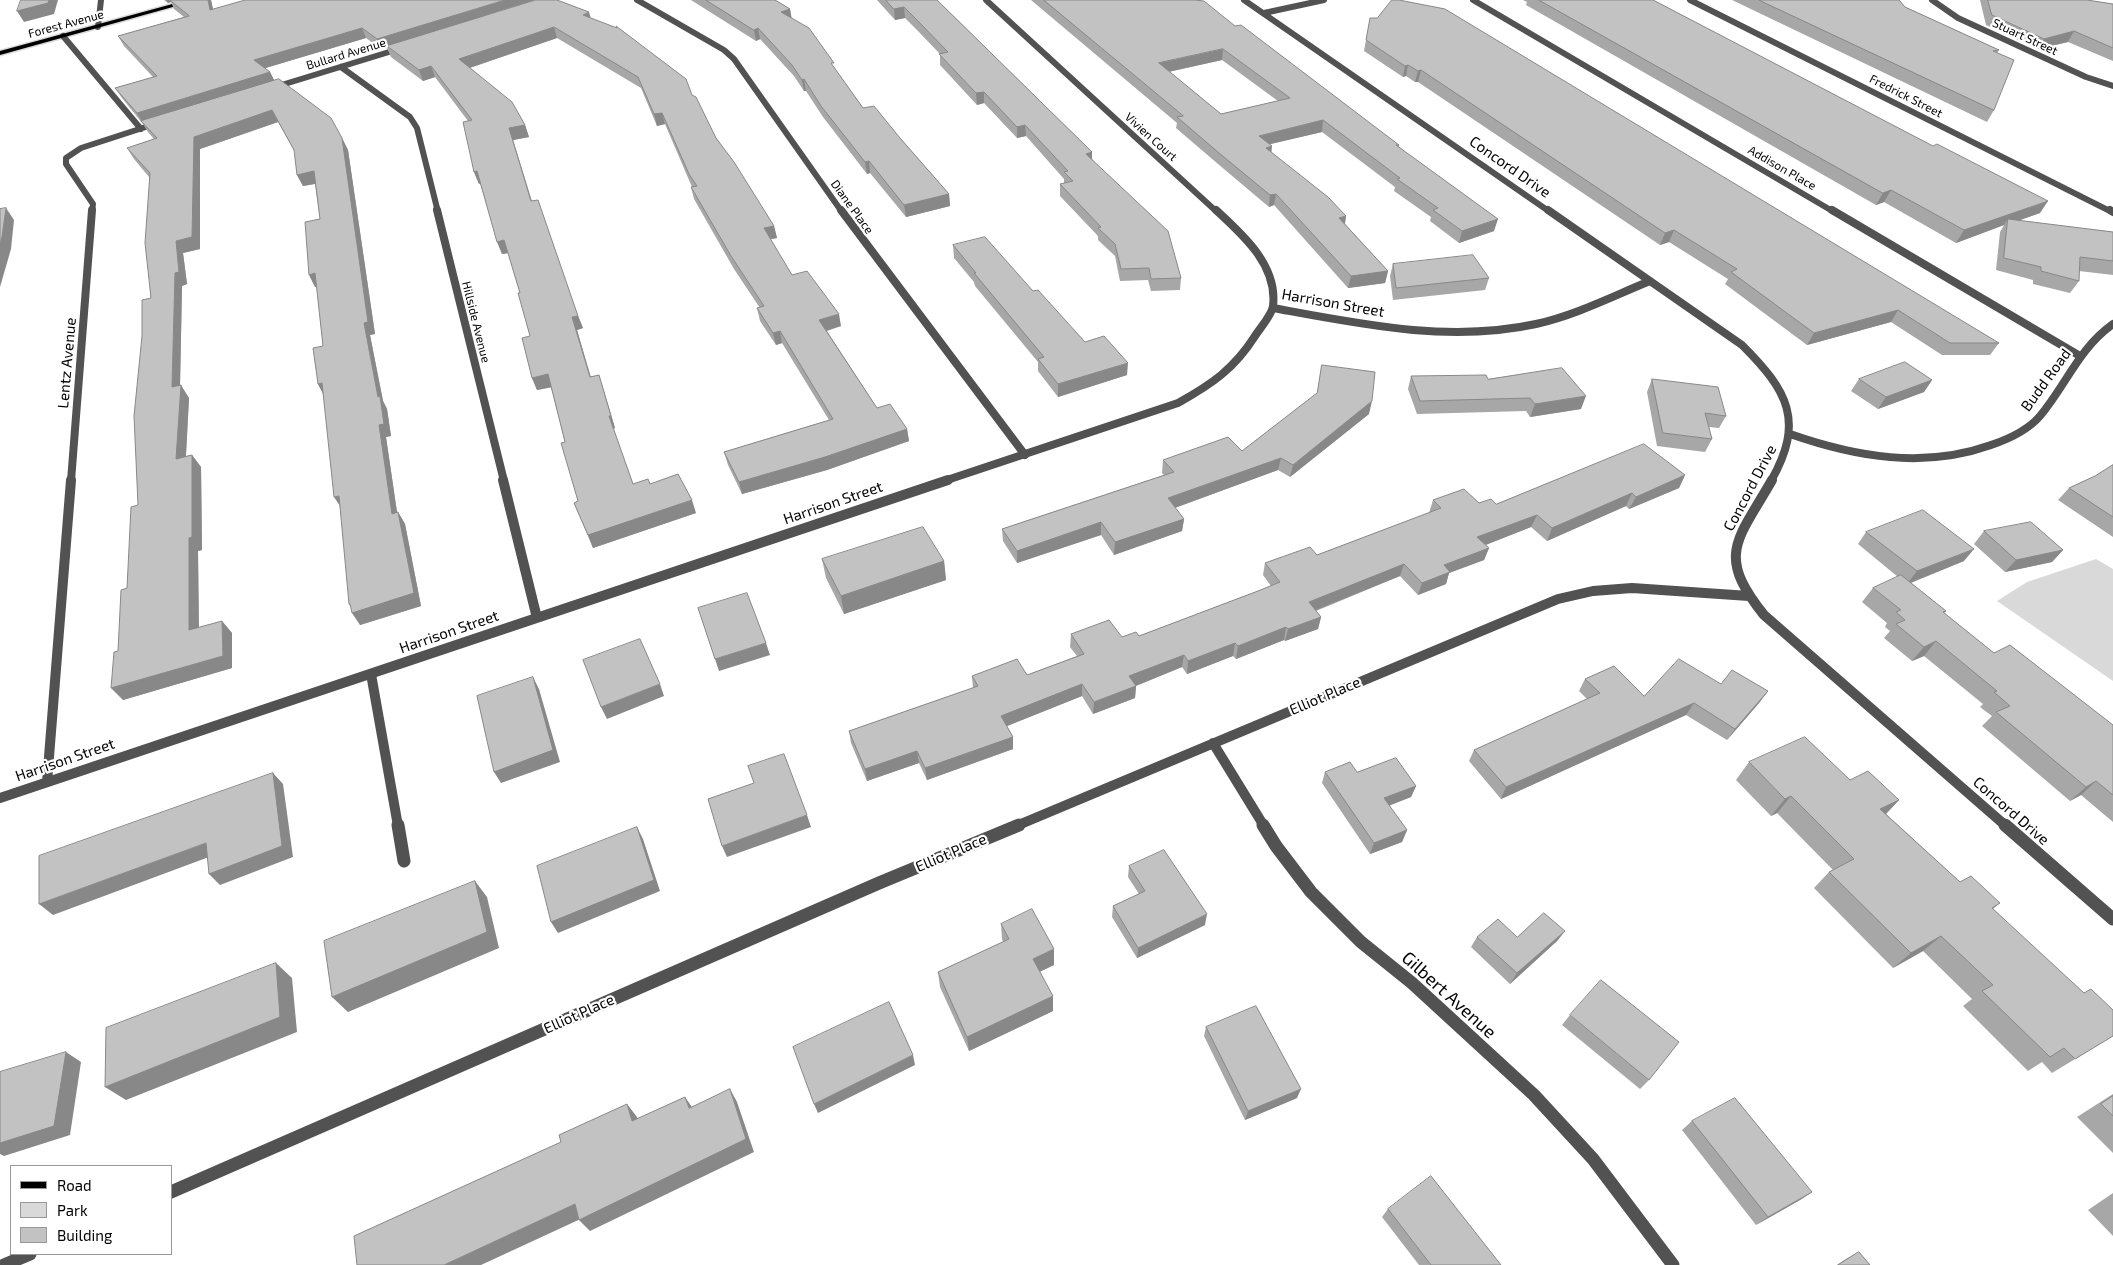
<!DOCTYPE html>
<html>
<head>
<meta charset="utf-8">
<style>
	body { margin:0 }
	#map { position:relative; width:2113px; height:1265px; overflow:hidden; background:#fff; font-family:"Exo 2",sans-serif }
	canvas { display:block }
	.legend { position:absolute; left:10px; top:1165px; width:162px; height:90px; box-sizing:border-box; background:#fff; border:1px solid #999; margin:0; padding:6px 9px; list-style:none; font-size:15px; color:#000 }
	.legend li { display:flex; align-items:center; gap:10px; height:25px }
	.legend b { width:25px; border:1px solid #999 }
</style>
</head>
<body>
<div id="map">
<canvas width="2113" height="1265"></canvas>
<ul class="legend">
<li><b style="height:6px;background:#000"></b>Road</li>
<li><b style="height:14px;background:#d9d9d9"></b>Park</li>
<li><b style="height:14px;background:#c2c2c2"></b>Building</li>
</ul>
</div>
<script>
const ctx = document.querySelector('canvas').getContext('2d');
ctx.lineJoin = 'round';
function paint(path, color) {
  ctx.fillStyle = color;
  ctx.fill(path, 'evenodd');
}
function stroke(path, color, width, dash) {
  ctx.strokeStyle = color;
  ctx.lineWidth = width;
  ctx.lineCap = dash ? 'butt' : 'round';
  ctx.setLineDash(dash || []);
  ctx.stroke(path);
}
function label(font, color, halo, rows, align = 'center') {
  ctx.font = font + ' "Exo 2",sans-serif';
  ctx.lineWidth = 4.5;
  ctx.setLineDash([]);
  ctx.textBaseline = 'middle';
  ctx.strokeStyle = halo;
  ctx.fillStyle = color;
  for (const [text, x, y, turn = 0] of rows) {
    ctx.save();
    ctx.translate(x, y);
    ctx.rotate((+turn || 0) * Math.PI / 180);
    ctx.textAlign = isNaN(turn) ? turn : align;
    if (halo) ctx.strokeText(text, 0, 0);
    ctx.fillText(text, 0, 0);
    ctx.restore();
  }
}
paint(new Path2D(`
	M2096,559L2113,569V681L1997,601L2027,582Z`), '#d9d9d9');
const primary = new Path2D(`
	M187,0H198L0,55V51Z`);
stroke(primary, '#dbdbdb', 3);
stroke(new Path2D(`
	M637,0L724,50L734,59L842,212
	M986,0L1217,212
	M1244,0L1550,212
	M1473,0L1834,212
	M1690,0L2112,212
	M1932,0L1958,18L2086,77L2113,86
	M1264,13L1324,0
	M98,27L101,0
	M63,36L141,129
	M341,67L410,117L417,128L438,212
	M275,87L402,48
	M92,212L93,204L66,164V158L81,148L158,123`), '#525252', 6);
stroke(new Path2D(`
	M437,210L504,481
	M841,210L1025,455
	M1548,210L1742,345C1788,391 1805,421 1771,481
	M1832,210L2080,356
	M2110,210L2113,212
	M1273,308C1360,324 1449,343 1536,324C1576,315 1613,296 1650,281
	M1790,434C1856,457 1924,469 1991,445C2009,439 2028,430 2040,416C2066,385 2079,348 2113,324
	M71,481L92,210
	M944,481L1178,403C1212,384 1234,369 1255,336C1260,328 1272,315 1273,306C1278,265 1242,234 1216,210`), '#525252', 8);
stroke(new Path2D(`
	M503,480L537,618
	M1772,480C1738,540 1715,554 1764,615L2006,826
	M371,674L398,826
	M1213,743L1264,826
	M47,782L71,480
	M0,798L948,480
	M1016,826L1558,599L1593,591L1632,588L1749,596`), '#525252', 10);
stroke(new Path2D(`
	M398,825L404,861
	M1263,825L1276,846L1311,892L1361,942L1412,983L1534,1095L1593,1159L1673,1265
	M2005,825L2113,919
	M171,1192L879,883L1019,825
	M4,1265L30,1254`), '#525252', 13);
paint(primary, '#000');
paint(new Path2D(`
	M164,0H211L213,9L591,18L692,95L716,138L774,226L777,238L770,239L792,275L841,326L827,331L877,408L907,429L909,441L827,470L742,494L728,465L724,452L829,420L782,343L776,345L760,321L757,308H760L734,269L694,199L691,187H692L665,124L657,126L641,88L557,38L470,68L525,125L529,137L513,140L532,201L583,328L577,330L591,377L599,375L615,428L613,429L633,484H650L696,513L593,548L574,503L578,501L565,442L551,387L537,390L532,378L530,336L520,293L508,253L502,254L480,183L479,184L474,172L468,121L435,77L423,81L391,57L387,48L381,49L366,38L265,68L270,72L274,80L342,138L348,150L375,334L370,335L383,401L387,409L391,436L386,437L397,512H398L405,524L421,606L360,625L340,506L323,394L318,384L323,346L317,286L315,287L320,219L315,184L303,186L297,175L295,152L278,122L200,149V249L183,253L187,284L182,286L180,385L189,398L186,456L192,455L201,467L202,550L198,551L199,628L222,621L232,633V668L123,700L118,651L127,588L138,505L151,298L149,177L134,159L127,148L154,139L148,132L143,124L122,98L115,88L153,77L124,46L118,36L184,17L174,9L171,2L168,3Z
	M691,0H775L790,9L791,18L835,69L863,108L900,138L949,194L950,206L906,217L870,173L867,174L823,117L806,91H804L794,76L760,39L756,41Z
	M877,0H937L1092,152V159L1181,278L1180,290L1151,291L1148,280L1120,281L1115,256L1098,240V236L1060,196V184L1064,183V179L1026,136L1017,138L984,103L977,105L940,65V54L917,30L905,18L895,20Z
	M1031,0H1198L1399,145V147L1494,231L1459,243L1430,221L1431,217L1394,191L1395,187L1322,132L1270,144L1271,152L1346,216L1345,224L1388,271L1385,283L1348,288L1274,205L1269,207L1218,164L1176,128L1177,123ZM1222,60L1278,101L1221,114L1169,72Z
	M1523,0H1653L2040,213L2018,221L2113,232V275L2079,271V281L2070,293L2033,284V280L1996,270L2000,232L2004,225L1956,243L1884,202L1876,205L1526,5L1527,2Z
	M1732,0H1899L1905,7L1999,50L1997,53L1994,110L1987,122Z
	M1980,0H2087L2113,4V61L2068,42L2038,49L1986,25Z
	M1370,18L1999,343L1990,355H1942L1891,322L1807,345L1725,284L1728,279L1669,242L1660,245L1418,82H1415L1406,76L1403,77L1364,51Z
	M953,245L1033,291L1085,342L1127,375L1058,397L1038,371V362L975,286L974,282L954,258Z
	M1393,264L1489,278L1485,290L1393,300L1390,276Z
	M1322,365L1369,414L1290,477L1278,470L1175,508L1184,519L1182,531L1114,555L1101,535L1017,563L1003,541L1002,529L1164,475L1162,473L1163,460L1242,451L1317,394Z
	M1411,376L1488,379L1581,409L1530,417L1526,411L1417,414L1408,389Z
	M1652,379L1726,416L1719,428L1709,427L1712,439L1705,452L1657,446L1647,392Z
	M1859,379L1932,380L1924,392L1878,409L1851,391Z
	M2113,465V537L2058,500L2069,488L2095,476Z
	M1685,475L1679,488L1629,509L1626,506L1547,541L1531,527L1485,545L1489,548L1484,560L1449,573L1446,584L1418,595L1400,576L1316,611L1321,617L1318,629L1285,641L1284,640L1236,659L1233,656L1187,674L1182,667L1136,686L1135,698L1093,714L1082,696L1007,726L1013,737V749L927,780L919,763L867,781L851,743L849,731L973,688L972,676L1027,675L1077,656L1070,647L1071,634L1122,637L1139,636L1271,586L1263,575L1265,563L1317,555L1429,513L1433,500L1496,504Z
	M1984,531L2063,550L2052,562L2005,572L1974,544Z
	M1866,532L1964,561L1911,583L1946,611L1944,614L1994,653L2113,725V822L2081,795L2070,801L1982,726L1992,716L1980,707L1983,704L1924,656L1912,661L1884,638L1890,631L1885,627L1887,623L1862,602L1873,588L1898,577L1858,544Z
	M822,559L944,561L946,580L844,614L826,578Z
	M1585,679L1644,696L1721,684L1768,691L1759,703L1727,740L1686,715L1501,799L1469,761L1474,750L1587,699L1579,691Z
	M1749,762L1850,780L1899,800L1886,814L1960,882L2000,903L1993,909L2113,1036L2052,1073L2042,1062L2028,1071L1963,1006L1972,999L1923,951L1893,968L1814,888L1829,872L1833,870L1777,813L1771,816L1736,780Z
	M1325,772H1357L1416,786L1411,797L1389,806L1407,830L1402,842L1370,854L1322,783Z
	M1129,866L1205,925L1137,958L1112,917L1113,906L1139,894L1128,877Z
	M1001,924L1054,965L1039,972L1053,1011L969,1051L940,987L938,972L1003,942L1002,939Z
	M1565,931L1557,941L1510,984L1471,947L1477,937H1517Z
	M1570,1015L1649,1080L1640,1089L1562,1025Z
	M1206,1027L1297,1098L1245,1120L1204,1036Z
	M2113,1094V1153L2077,1117Z
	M1692,1121L1812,1192L1800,1200L1756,1225L1682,1130Z
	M2113,1193V1236L2088,1210Z
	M1388,1209L1501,1265H1419L1382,1217Z
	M1859,1252L1870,1265H1837L1846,1259Z`), '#a7a7a7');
paint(new Path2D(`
	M49,0H58L54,14L24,22L17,11Z
	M166,0H169L171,2L168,3Z
	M208,0H211L215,19L210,10Z
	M505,0H535L387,46V48L381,49L377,39Z
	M904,7L905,18L895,20L894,9Z
	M790,9L792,20L781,12Z
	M589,12L592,23L583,15Z
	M554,27L557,38L463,70L459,59Z
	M362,28L366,38L259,70L254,60Z
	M758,28L760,39L756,41L754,30Z
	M2074,31L2068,42L2038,49L2044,39Z
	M1223,49L1222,60L1158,74L1159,63Z
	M1408,65L1406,76L1403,77L1405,66Z
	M431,66L435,77L423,81L419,70Z
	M1421,70L1418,82H1415L1418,71Z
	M270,72L275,82L141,121L143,124L137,113Z
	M804,79L806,91H804L802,80Z
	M984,92V103L977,105L976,93Z
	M272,110L278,122L200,149V249L183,253L187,284L182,286L180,386L181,385L189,398L185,472L176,459L172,387L175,273L176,241L194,137Z
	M662,113L665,124L657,126L654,114Z
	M1323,120L1322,132L1258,147L1259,136Z
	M525,125L529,137L513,140L535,213L509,128Z
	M1025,125L1026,136L1017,138V127Z
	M342,138L348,150L375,334L370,335L383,401L387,409L391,436L386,437L399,526L392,514L379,425L378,397L364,323Z
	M1272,146L1271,157L1266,148Z
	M1092,152V164L1086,154Z
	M869,161L870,173L867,174L865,162Z
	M314,171L320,183L303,186L297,175Z
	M477,171L481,183L479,184L474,172Z
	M1891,190L1884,202L1876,205L1883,193Z
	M949,194L950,206L906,217L904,205Z
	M1276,194L1274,205L1269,207L1270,195Z
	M2048,201L2040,213L2008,224V219L2004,225L1956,243L1964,230Z
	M6,208L14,220L11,249L0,287V244Z
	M1346,216L1344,228L1339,218Z
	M1498,219L1494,231L1459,243L1462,231Z
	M774,226L777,238L766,240L764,228Z
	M1674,230L1669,242L1660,245L1665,233Z
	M504,240L509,253L502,254L497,242Z
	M1388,271L1385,283L1348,288L1351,276Z
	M315,273L322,285L315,287L309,275Z
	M1898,310L1891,322L1807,345L1814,333Z
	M839,314L841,326L822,332L819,320Z
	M578,316L583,328L577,330L594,390L572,317Z
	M780,331L782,343L776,345L773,333Z
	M1128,363L1127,375L1058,397V384Z
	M548,374L553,387L537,390L532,378Z
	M599,375L603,388L615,428L613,429L609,416Z
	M1932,380L1924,392L1878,409L1886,397Z
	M322,383L325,397L318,384Z
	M1586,396L1581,409L1530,417L1535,404Z
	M1372,401L1369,414L1290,477L1293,465Z
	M907,429L909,441L827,470L742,494L739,482Z
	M192,455L201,467L202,550L198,551L199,643L189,630V538Z
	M1281,458L1278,470L1166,511L1168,498Z
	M1685,475L1679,488L1629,509L1636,497Z
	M1632,493L1626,506L1547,541L1552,528Z
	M339,496L342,509L334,497Z
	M692,500L696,513L593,548L588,535Z
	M398,512L405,524L421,606L360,625L352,613L354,612L349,604H350Z
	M1537,515L1531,527L1473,550L1477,537Z
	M1184,519L1182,531L1114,555L1115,542Z
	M1101,522V535L1017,563V551Z
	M1489,548L1484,560L1449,573L1446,584L1418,595L1422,583L1444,565Z
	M1974,549L1964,561L1907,584L1917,571Z
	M2063,550L2052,562L2005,572L2016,560Z
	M944,561L946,580L844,614L841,596Z
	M1404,564L1400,576L1306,614L1309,602Z
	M1321,617L1318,629L1285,641L1288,629Z
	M222,621L232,633V668L123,700L111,688Z
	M1286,627L1284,640L1236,659L1238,646Z
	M1936,641L1924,656L1912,661L1924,647Z
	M766,643L770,655L719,671L715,659Z
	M1235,643L1233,656L1187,674L1188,661Z
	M1184,655L1182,667L1128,689L1129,676Z
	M533,677L539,689L560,762L501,783L494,772Z
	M660,684L664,696L607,719L601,707Z
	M1082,684V696L1002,728L1001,716Z
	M1136,686L1135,698L1093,714L1094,702Z
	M1768,691L1759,703L1727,740L1735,729Z
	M1694,703L1686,715L1501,799L1506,787Z
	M1013,737V749L927,780L925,768Z
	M917,751L919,763L867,781L865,769Z
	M273,773L283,784L293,857L220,885L209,874Z
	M2096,781L2081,795L2070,801L2086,787Z
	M1416,786L1411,797L1379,809L1384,798Z
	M1791,796L1777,813L1771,816L1785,799Z
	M1899,800L1883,817L1880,809Z
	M807,815L811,827L727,857L722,846Z
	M637,827L643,839L660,891L558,933L551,922Z
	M1407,830L1402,842L1370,854L1374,843Z
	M206,843L217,854L53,915L39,904Z
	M475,881L487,897L499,948L348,1012L332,997Z
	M1207,914L1205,925L1137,958L1138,948Z
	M1565,931L1557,941L1510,984L1517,973Z
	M1941,936L1923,951L1893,968L1911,953Z
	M1054,949V965L1033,975V959Z
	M276,963L292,978L297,1032L126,1100L105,1087Z
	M1053,996V1011L969,1051L967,1037Z
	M66,1052L81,1062L70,1135L4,1156L0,1154V1140Z
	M913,1055L915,1065L818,1113L814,1104Z
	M730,1089L737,1102L754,1152L590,1231L579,1220Z
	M1301,1089L1297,1098L1245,1120L1248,1111Z
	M685,1097L694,1110L689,1108Z
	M627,1104L637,1117L642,1134L632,1121Z
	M1812,1192L1800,1200L1756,1225L1768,1217Z
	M575,1204L587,1216L481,1265H444Z`), '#888');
const building = new Path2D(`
	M21,0H49L48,3L17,11Z
	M170,0H208L210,10L245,0H505L377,39L362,28L254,60L270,72L137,113L115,88L157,76L118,36L189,16Z
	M536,0H557L589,12L583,15L617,28L616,26L686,79L692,95L696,97L716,138L734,162L774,226L764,228L792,275L807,271L839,314L819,320L877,408L890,404L907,429L825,457L739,482L724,452L833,419L780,331L773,333L757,308L764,306L731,256L691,187L697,186L689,174L662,113L654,114L638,77L554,27L459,59L512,102L525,125L509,128L531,201L538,200L578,316L572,317L590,377L599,375L611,416H609L633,484L648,479L650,484L678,474L692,500L588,535L574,503L578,501L561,443L565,442L548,374L532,378L522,338L530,336L518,293H520L504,240L497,242L477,171L474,172L463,122L472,120L431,66L419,70L387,46Z
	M706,0H775L790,9L781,12L809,28L834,63H831L863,108L874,106L900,138L949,194L904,205L869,161L865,162L821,106L804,79L802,80L792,65L758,28L754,30Z
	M886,0H937L1092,152L1086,154L1168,231L1181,278L1151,279L1149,268L1121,269L1115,244L1098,228L1101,227L1060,184L1073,181L1064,172L1068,171L1025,125L1017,127L984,92L976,93L939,54L948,52L916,19L904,7L894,9Z
	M1044,0H1195L1204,1L1235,26L1241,25L1399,145H1396L1498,219L1462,231L1433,210L1438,208L1397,179L1400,178L1323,120L1259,136L1272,146L1266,148L1328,197L1346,216L1339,218L1388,271L1351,276L1276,194L1270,195L1219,153L1177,117L1183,116ZM1223,49L1290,98L1221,114L1159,63Z
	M1392,0H1399L1445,9L1999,343H1950L1898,310L1814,333L1731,272L1737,269L1674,230L1665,233L1421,70L1418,71L1408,65L1405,66L1366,40L1370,18H1377Z
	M1539,0H1653L1933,146L1937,144L2048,201L1964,230L1891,190L1883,193Z
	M1759,0H1899L1905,7L1999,50L1993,51L2014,60L1994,110Z
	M1988,0H2087L2113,4V48L2074,31L2044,39L1992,15Z
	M279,79L331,118L342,138L368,322L364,323L378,397L380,396L384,424L379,425L392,514L398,512L414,593L352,613L350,604H349L339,496L334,497L322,383L318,384L313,348L323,346L315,273L309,275L305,222L320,219L314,171L297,175L294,150L272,110L194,137L192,237L176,241L179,272L175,273L172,387L181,385L176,459L192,455V537L189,538V630L222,621L223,656L111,688L114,652L118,651L121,590L127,588L131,507L138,505L134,416L142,336V300L151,298L145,243L150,173L127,148L157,138L141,121Z
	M6,208L2,237L0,244V209Z
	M2008,219L2113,232V261L2080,257L2079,281L2041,271V267L2004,258Z
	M985,237L1033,291L1038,290L1085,342L1104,336L1128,363L1058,384L1038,359L1044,357L974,273H976L953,245Z
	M1473,255L1489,278L1396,288L1393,264Z
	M1905,362L1932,380L1886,397L1859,379Z
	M1322,365L1375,372L1372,401L1293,465L1281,458L1168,498L1184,519L1115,542L1101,522L1017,551L1002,529L1174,472L1163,460L1228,437L1242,451L1317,393Z
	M1562,368L1586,396L1535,404L1530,398L1420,401L1411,376L1486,375L1488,379Z
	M1652,379L1718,387L1726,416L1705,413L1712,439L1663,433Z
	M1644,444L1685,475L1636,497L1632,493L1552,528L1537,515L1477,537L1489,548L1444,565L1450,572L1422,583L1404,564L1309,602L1321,617L1288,629L1286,627L1238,646L1235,643L1188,661L1184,655L1129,676L1136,686L1094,702L1082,684L1001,716L1013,737L925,768L917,751L865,769L849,731L978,686L972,676L1017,659L1027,675L1084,654L1071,634L1109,620L1122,637L1136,632L1139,636L1258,591L1280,582L1265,563L1310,547L1317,555L1441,508L1433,500L1464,489L1479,503L1491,499L1496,504Z
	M2113,465V517L2069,488L2095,476Z
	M1923,510L1974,549L1917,571L1866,532Z
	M2031,522L2063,550L2016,560L1984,531Z
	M923,527L944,561L841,596L822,559Z
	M1901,575L1946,611L1943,612L1994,653L2010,645L2113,725V795L2096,781L2086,787L1996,712L2010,706L1994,692L1997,691L1936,641L1924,647L1896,624L1905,620L1896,612L1901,610L1873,588Z
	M747,593L766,643L715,659L698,608Z
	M640,639L660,684L601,707L583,660Z
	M1679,659L1721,684L1732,670L1768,691L1735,729L1694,703L1506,787L1474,750L1600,693L1585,679L1614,666L1644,696Z
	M533,677L553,750L494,772L477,696Z
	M1805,737L1850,780L1868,771L1899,800L1880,809L1960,882L1971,876L2000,903L1992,908L2084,993L2091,989L2113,1010V1036L2075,1059L2064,1048L2050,1057L1982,991L1993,985L1941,936L1911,953L1829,872L1854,859L1791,796L1785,799L1749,762Z
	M784,754L807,815L722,846L708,799L754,783L748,766Z
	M1396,758L1416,786L1384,798L1407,830L1374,843L1325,772L1350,762L1357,772Z
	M273,773L282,846L209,874L206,843L39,904V856Z
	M637,827L654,880L551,922L537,866Z
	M1164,850L1207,914L1138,948L1113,906L1145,891L1129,866Z
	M475,881L487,932L332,997L324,941Z
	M1032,909L1054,949L1033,959L1053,996L967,1037L938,972L1009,939L1001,924Z
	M1544,913L1565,931L1517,973L1477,937L1498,919L1517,937Z
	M276,963L280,1017L105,1087L106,1028Z
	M1601,980L1679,1042L1649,1080L1570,1015Z
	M889,1002L913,1055L814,1104L793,1047Z
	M1256,1006L1301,1089L1248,1111L1206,1027Z
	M66,1052L54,1126L0,1143V1072Z
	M730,1089L746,1139L579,1220L575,1204L444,1265H357L354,1236L561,1142L559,1135L627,1104L632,1121L685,1097L689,1108Z
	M2113,1096V1116L2101,1104Z
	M1735,1098L1812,1192L1768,1217L1692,1121Z
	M1431,1176L1501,1265H1431L1388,1209Z
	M1859,1252L1870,1265H1838Z`);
paint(building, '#c2c2c2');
stroke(building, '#888', 1);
label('12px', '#000', '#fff', [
	["Forest Avenue",66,24,-15],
	["Stuart Street",2025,37,25],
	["Bullard Avenue",346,54,-17],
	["Fredrick Street",1906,96,27],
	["Vivien Court",1151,137,42],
	["Addison Place",1782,168,30],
	["Diane Place",852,207,54],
	["Hillside Avenue",476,322,76]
]);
label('15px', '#000', '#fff', [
	["Concord Drive",1510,167,35],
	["Harrison Street",1333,303,10],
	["Lentz Avenue",67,363,-85],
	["Budd Road",2046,380,-54],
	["Concord Drive",1750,488,-62],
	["Harrison Street",833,503,-19],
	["Harrison Street",449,632,-19],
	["Elliot Place",1325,696,-23],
	["Harrison Street",65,760,-19],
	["Concord Drive",2011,811,41],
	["Elliot Place",951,853,-23],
	["Elliot Place",579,1014,-24]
]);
label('18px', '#000', '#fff', [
	["Gilbert Avenue",1449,995,42]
]);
</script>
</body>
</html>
